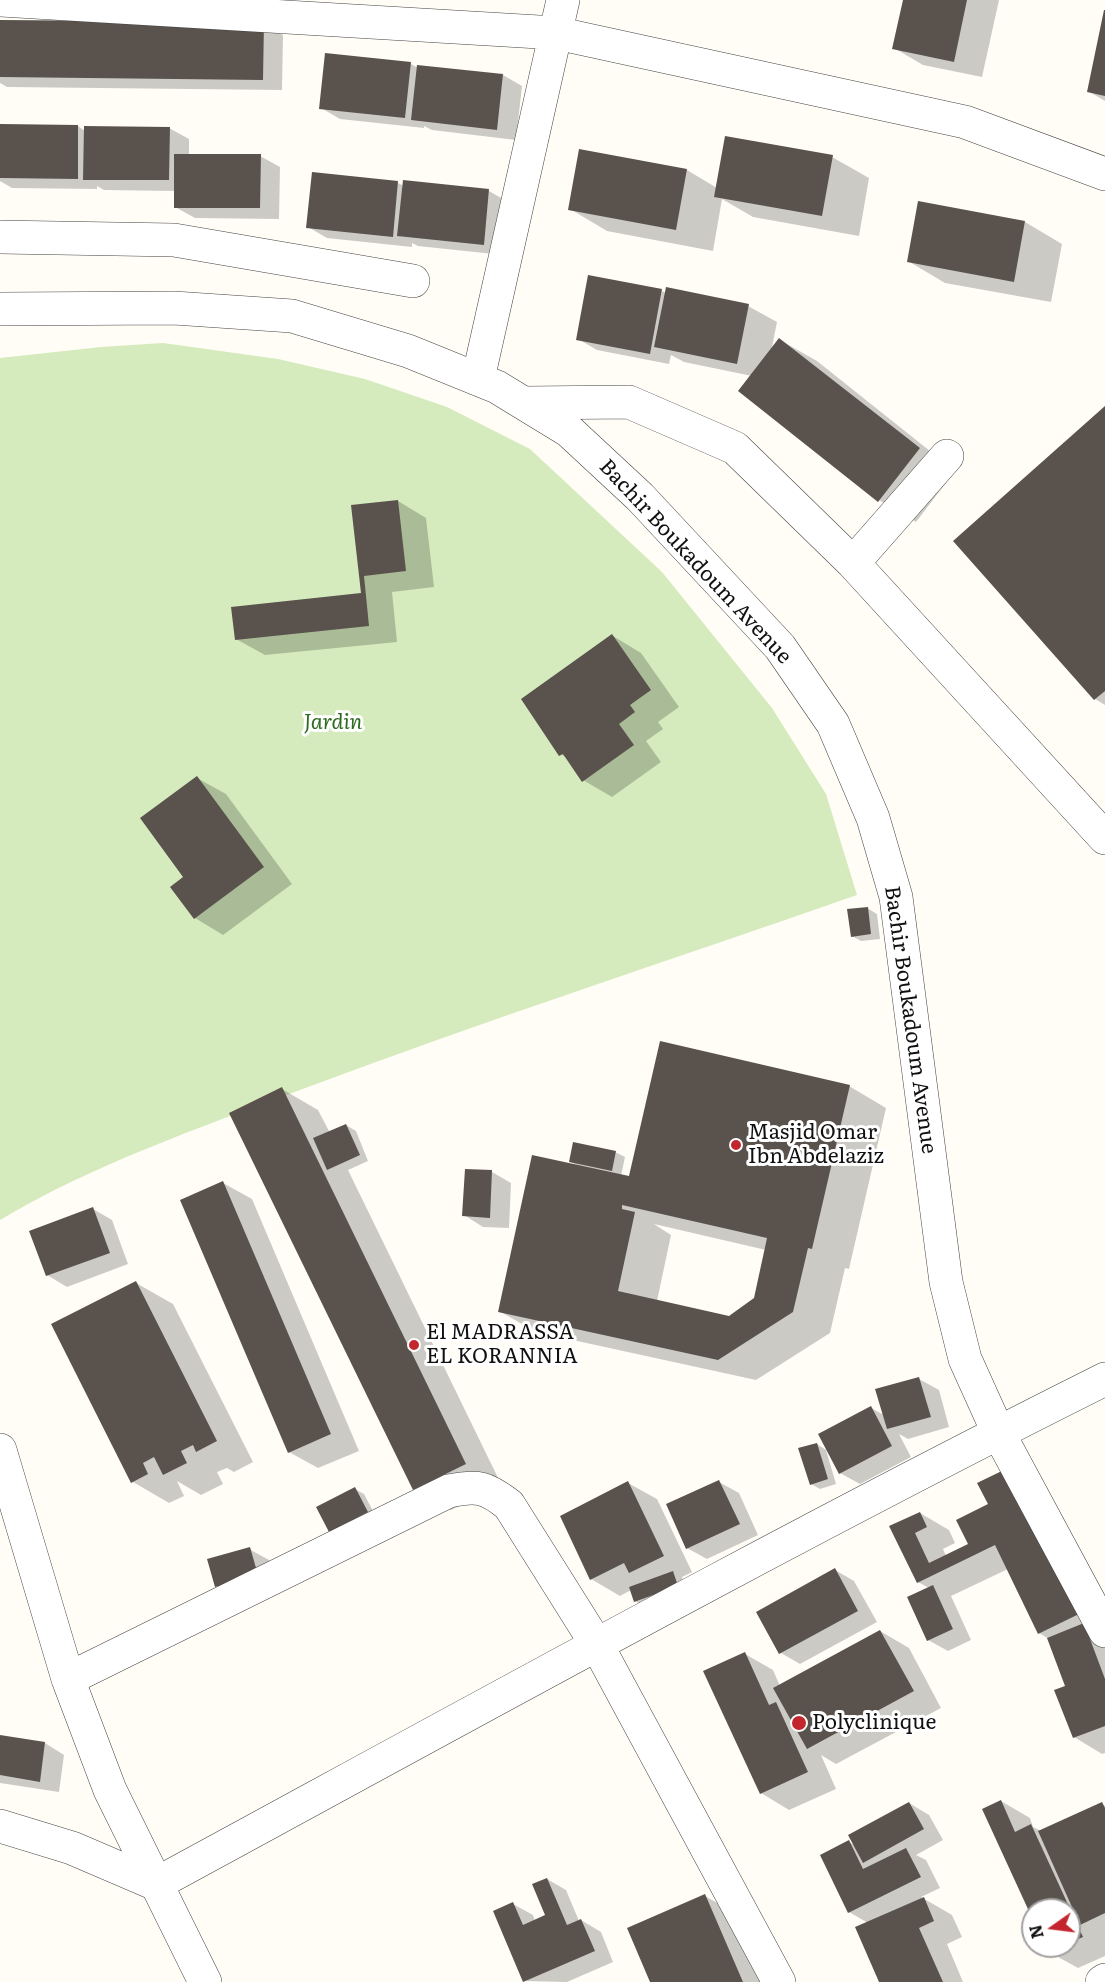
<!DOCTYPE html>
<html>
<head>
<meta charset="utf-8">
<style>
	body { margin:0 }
	#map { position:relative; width:1105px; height:1982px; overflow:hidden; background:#fffdf5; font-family:Literata,serif }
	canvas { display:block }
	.north { position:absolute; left:1021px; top:1898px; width:60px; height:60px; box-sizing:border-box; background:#fff; border:2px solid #a0a0a0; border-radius:50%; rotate:256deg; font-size:16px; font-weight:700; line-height:24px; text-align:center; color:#111 }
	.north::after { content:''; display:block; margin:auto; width:21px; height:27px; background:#c4262e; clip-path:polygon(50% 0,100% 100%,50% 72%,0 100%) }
</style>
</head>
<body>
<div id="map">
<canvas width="1105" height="1982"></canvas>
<div class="north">N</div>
</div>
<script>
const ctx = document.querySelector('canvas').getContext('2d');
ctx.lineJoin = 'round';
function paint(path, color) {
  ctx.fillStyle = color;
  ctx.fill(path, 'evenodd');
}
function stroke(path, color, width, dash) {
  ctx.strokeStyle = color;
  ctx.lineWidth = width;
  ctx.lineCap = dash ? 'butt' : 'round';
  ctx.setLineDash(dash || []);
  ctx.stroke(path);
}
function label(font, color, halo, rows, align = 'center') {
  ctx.font = font + ' Literata,serif';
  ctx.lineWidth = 6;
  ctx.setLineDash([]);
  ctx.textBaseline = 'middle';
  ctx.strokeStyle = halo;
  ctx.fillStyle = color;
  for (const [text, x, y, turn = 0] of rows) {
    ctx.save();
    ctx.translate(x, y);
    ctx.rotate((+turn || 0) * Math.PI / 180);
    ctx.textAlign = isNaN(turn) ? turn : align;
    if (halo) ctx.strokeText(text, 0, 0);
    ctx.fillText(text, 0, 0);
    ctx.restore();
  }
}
paint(new Path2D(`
	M163,343L278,359L365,379L447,407L530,449L662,572L772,708L826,794L857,895C671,960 484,1021 300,1090C199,1128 92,1165 0,1220V358L101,347Z`), '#d5ebbd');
paint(new Path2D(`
	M904,0H999L982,77L923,65L894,48Z
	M1105,13V101L1088,91Z
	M0,21L264,24L283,35L282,90L7,87L0,83Z
	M326,54L411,64L418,68L503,75L522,86L516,140L432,130L424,126V128L340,119L321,108Z
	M0,126H78L85,131L169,128L189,139V155L260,156L280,167L279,219L195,218L175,207V191L104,190L97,186V189L12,188L0,181Z
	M832,157L869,178L859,236L753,217L722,199L713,251L607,231L570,209L687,170L717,188Z
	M313,174L398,183L404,186L405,182L489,191L508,202L503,255L418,246L412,243V247L327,238L308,227Z
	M1025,222L1062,244L1051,302L945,283L908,261Z
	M662,291L666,293L748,306L777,322L771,352L780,340L817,361L955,471L916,522L879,500L752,376L684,362L671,355L669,364L597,350L578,339Z
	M1105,408V705L1095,699L955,542Z
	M398,501L426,518L434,587L392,592L397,642L265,655L236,639L362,594L353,506Z
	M613,636L641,653L679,707L658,722L663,729L646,741L661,762L612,797L583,780L568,759L561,754Z
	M197,778L226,794L292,884L223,935L195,918L185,877Z
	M867,908L877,914L880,939L861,941L852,936Z
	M849,1086L886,1108L849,1269L845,1268L830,1333L756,1380L536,1332L499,1311L578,1166L571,1162L615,1152L625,1157L621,1176L630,1178ZM654,1224L766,1250L755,1299L729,1317L657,1301L671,1235Z
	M282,1089L318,1110L330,1133L346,1125L356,1131L368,1161L348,1170L502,1486L451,1510L415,1489Z
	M466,1170L492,1172L511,1183L509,1228L483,1227L464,1215Z
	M223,1183L252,1199L359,1451L318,1468L289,1452Z
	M93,1209L112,1220L128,1264L67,1287L47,1275Z
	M136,1283L173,1304L253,1462L234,1472L227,1468L217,1472L223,1484L201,1495L177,1481L184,1496L169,1503L133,1482Z
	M919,1379L939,1390L949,1427L908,1439L899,1434L911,1457L860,1484L840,1473L871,1408L884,1415Z
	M817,1444L826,1450L836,1484L820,1489L811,1484Z
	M719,1482L739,1493L758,1535L707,1559L687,1548Z
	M628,1483L657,1499L692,1572L682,1577L687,1591L645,1607L635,1601L631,1590L620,1596L591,1579Z
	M355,1489L364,1494L376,1517L330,1531Z
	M990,1505L1105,1637V1753L1102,1754L1074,1737L1067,1687L1049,1639L1039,1633L1008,1569L951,1596L971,1640L948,1651L928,1640L929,1588L918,1582L891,1527L920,1513L949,1530L955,1543L943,1549L946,1556L970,1544Z
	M249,1549L269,1560L276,1586L235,1597L216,1586Z
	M835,1570L854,1581L877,1622L800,1664L781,1653Z
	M880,1631L909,1648L941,1708L836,1764L821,1755L836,1789L789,1810L761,1793L745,1654L773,1670L780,1686Z
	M0,1736L45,1743L64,1755L59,1792L0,1783Z
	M1001,1801L1030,1818L1033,1827L1041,1831L1102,1804L1105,1806V1956L1078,1968L1049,1952L1047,1946H1069V1910H1033V1917Z
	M909,1803L929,1815L943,1840L916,1855L926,1860L940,1888L921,1897L952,1915L962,1937L947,1944L963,1982H881L868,1923L849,1912V1842L856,1846Z
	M547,1879L566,1890L579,1921L581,1920L601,1932L613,1962L567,1982L524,1981L513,1904L533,1915L535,1921L547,1916Z
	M705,1896L733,1912L763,1982H652Z`), '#0003');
paint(new Path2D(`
	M903,0H967L954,62L892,49Z
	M1104,10H1105V96L1087,92Z
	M0,20L264,22L263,80L0,77Z
	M325,53L411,62L405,118L319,109Z
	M417,65L503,74L497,130L411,120Z
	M0,124L78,125V179L0,178Z
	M84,126L170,127L169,180H83Z
	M725,136L833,155L822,216L714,197Z
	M579,149L687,169L676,230L568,210Z
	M174,154H261L260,208H174Z
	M312,172L398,181L393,237L306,228Z
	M403,180L489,189L484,245L397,236Z
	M918,201L1025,221L1014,282L907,262Z
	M588,275L662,289L650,354L576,340Z
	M666,287L749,304L737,364L654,347Z
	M779,338L920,448L878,502L738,391Z
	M1105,406V691L1094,700L953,541Z
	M398,500L406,571L364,576L369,626L235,640L231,607L361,593L351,505Z
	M612,634L651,690L630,705L635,712L619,724L634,745L582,782L563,754L559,756L521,699Z
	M197,776L264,867L194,919L170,887L183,877L140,818Z
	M868,907L871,934L851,937L847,909Z
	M660,1041L850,1085L812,1249L808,1248L793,1312L718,1360L498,1312L532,1155L629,1176ZM622,1205L767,1238L754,1298L729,1316L618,1291L635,1212L622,1209Z
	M282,1087L466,1464L413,1490L229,1113Z
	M346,1124L360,1155L327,1170L313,1138Z
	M573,1142L616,1151L612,1171L569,1162Z
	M465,1169L492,1170L490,1218L462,1216Z
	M223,1181L331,1434L288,1453L180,1200Z
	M93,1207L110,1253L46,1276L29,1231Z
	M136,1281L217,1441L196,1452L193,1445L181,1451L187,1463L163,1475L154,1457L143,1463L148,1474L131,1483L51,1324Z
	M919,1377L931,1417L887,1429L875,1389Z
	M871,1406L892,1446L839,1474L818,1434Z
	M817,1443L828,1479L810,1485L798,1448Z
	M1008,1468L1079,1614L1038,1634L995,1545L917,1583L889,1526L920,1512L927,1527L915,1533L929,1563L968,1544L956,1520L988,1504L977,1483Z
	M719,1480L740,1524L686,1549L666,1504Z
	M628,1481L664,1556L629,1573L624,1563L590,1580L560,1516Z
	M355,1487L368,1512L329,1532L316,1507Z
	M250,1547L258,1575L215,1587L207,1559Z
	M835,1568L858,1611L779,1654L756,1612Z
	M673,1571L678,1586L634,1602L629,1587Z
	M933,1585L953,1629L927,1641L907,1597Z
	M1084,1623L1105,1679V1726L1073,1738L1054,1690L1065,1686L1047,1638Z
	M880,1630L914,1691L807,1749L773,1688Z
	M745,1652L769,1705L776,1702L808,1772L760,1794L703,1671Z
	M0,1735L45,1742L40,1782L0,1775Z
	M1001,1800L1015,1832L1031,1824L1083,1937L1069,1943V1910H1033V1920L982,1809Z
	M909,1802L924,1829L863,1863L848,1835Z
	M1102,1802L1105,1808V1913L1080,1925L1038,1831Z
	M849,1840L863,1869L906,1848L921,1877L848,1913L820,1855Z
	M547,1878L567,1925L581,1919L595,1951L523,1982L493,1911L513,1902L523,1925L545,1915L532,1884Z
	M705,1894L743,1982H650L627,1928Z
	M924,1897L934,1921L919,1928L943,1982H879L855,1927Z`), '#5a524d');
const minor = new Path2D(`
	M0,0L556,33L965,122L1105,174
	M0,237L174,240L413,281
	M0,309L174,308L292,316L408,351L497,387L569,431L640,497L780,647L833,724L873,818L896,897L946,1282L965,1359L998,1432L1105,1631
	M478,379L563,0
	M524,403L629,402L735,448L853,563L1105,838
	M853,563L947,456
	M0,1450L68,1679L110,1790L205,1982
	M68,1679L449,1491C478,1485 486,1487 509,1505L597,1645L779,1982
	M0,1826L72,1848L156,1884
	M156,1884C471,1713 785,1539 1105,1379
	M1102,1982L1105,1980`);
stroke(minor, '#444', 34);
stroke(minor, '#fff', 33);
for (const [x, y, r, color] of [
	[736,1145,6,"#c4262e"],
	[414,1345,6,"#c4262e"],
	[799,1723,8,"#c4262e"]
]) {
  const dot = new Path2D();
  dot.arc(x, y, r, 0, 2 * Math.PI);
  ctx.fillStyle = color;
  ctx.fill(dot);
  stroke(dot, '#fff', 2);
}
label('21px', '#111', '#fff', [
	["Bachir Boukadoum Avenue",695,562,47],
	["Bachir Boukadoum Avenue",910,1020,82]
]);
label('italic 21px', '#2f6b1f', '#fff', [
	["Jardin",333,723]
]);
label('21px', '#111', '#fff', [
	["Masjid Omar",748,1133],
	["Ibn Abdelaziz",748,1157],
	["El MADRASSA",426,1333],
	["EL KORANNIA",426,1357],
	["Polyclinique",812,1723]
], 'left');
</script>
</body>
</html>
